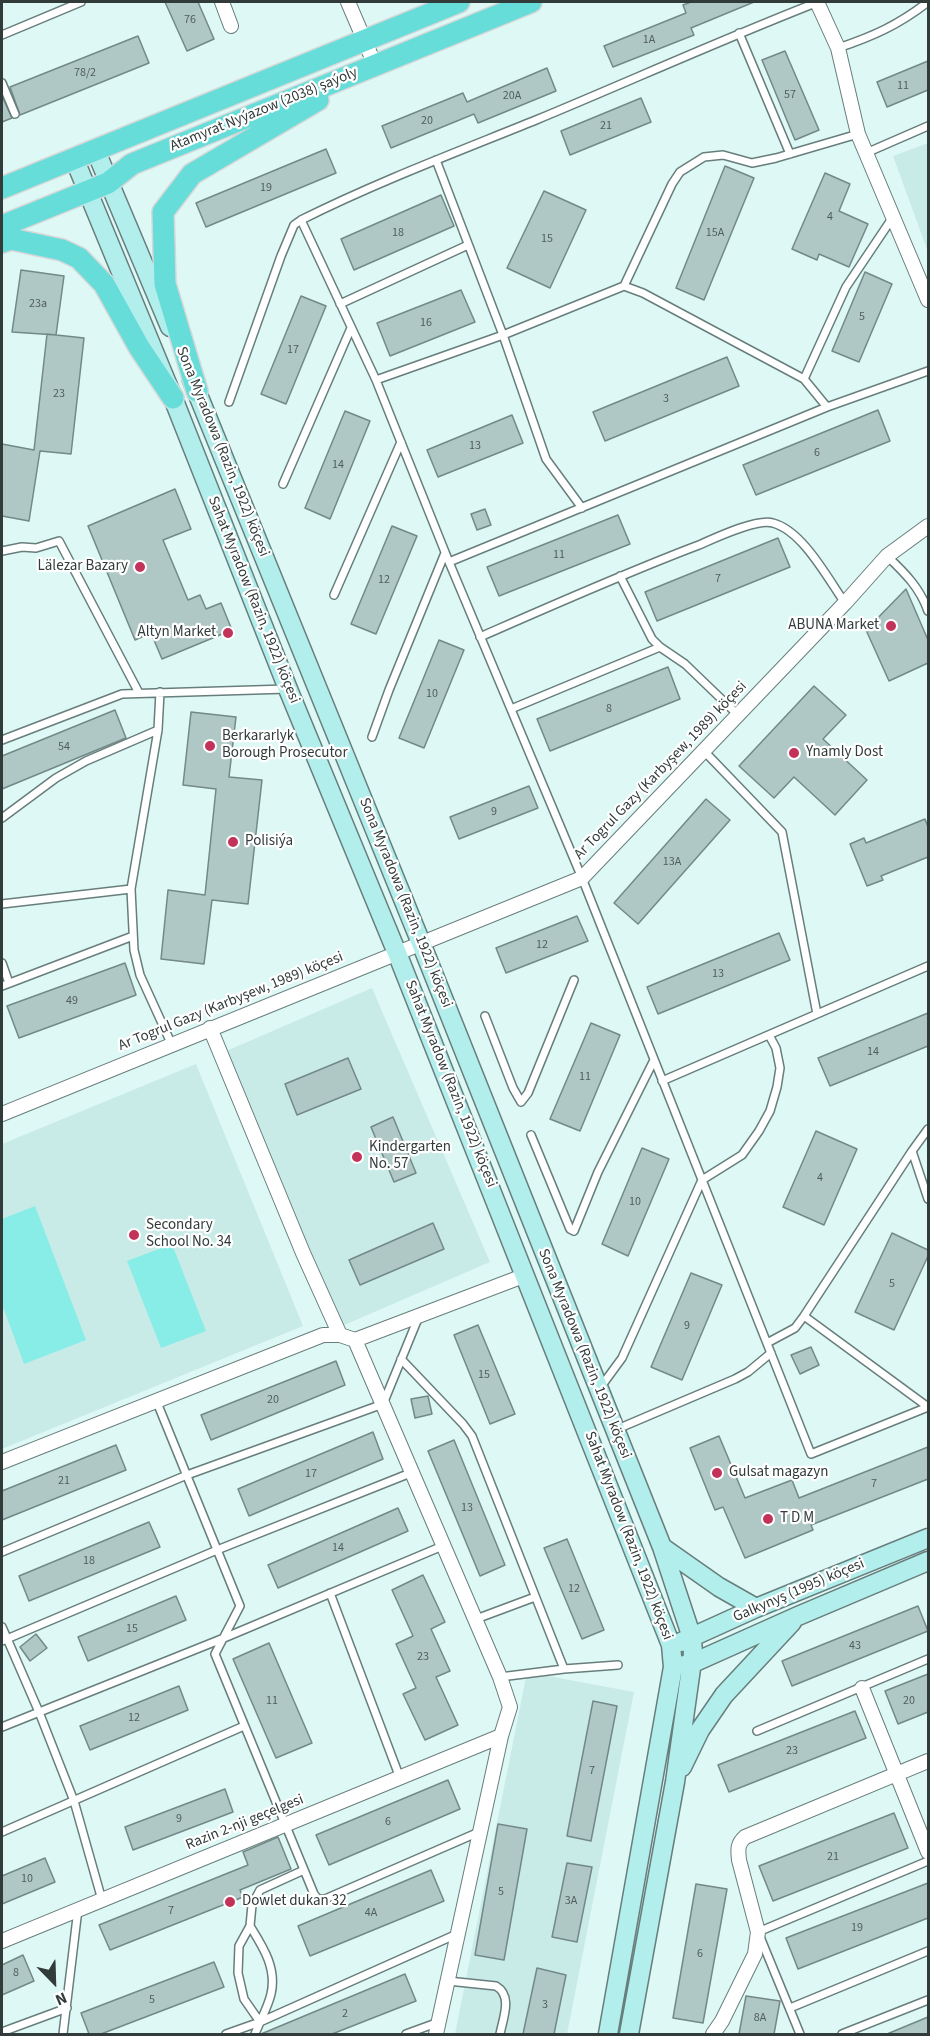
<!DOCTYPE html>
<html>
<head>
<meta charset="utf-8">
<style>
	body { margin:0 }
	#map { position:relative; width:930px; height:2036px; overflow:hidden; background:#def8f5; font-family:"Source Sans 3",sans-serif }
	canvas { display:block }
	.frame { position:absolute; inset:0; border:3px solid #313b3a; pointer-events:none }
	.north { position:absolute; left:24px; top:1952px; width:60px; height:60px; -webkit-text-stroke:4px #fff; paint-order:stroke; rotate:157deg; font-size:16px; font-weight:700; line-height:24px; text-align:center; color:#313b3a }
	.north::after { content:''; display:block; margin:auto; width:21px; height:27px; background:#313b3a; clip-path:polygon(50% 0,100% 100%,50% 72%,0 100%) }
</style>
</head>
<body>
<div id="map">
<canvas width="930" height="2036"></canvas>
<div class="frame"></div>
<div class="north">N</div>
</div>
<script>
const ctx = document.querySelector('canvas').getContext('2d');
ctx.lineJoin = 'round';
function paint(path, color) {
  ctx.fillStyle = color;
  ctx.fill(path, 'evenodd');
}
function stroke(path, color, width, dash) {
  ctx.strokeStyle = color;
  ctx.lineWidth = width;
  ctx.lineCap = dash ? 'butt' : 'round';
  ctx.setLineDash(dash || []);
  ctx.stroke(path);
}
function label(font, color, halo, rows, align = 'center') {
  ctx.font = font + ' "Source Sans 3",sans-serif';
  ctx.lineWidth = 4.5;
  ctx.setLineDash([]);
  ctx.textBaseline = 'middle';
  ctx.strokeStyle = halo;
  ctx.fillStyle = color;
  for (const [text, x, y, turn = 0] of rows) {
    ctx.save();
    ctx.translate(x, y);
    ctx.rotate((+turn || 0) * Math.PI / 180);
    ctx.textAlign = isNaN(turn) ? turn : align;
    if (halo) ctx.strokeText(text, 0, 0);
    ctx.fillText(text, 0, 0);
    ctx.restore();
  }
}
paint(new Path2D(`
	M928,143V252L893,156Z
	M372,988L490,1262L342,1326L224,1052Z
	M196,1064L303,1326L2,1449V1144Z
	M527,1672L634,1692L567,2034H455Z`), '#c9ebe8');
paint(new Path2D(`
	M35,1206L86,1340L24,1364L2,1304V1219Z
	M172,1244L206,1331L161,1348L127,1261Z`), '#88ede6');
const building = new Path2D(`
	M165,2H198L214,39L187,51Z
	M691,2H754L691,28L694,35L613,67L604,46L686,13L683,5Z
	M138,36L149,63L20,115L10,87Z
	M785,51L819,130L795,140L762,60Z
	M928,61V90L887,107L877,82Z
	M547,68L556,91L478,123L474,114L391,148L382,126L463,93L467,102Z
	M2,96L12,118L2,122Z
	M641,98L651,122L570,155L561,131Z
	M326,149L336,173L206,227L196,203Z
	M725,166L754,178L704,300L676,288Z
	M825,173L850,184L839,211L868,224L849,267L819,254L817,260L792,249Z
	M544,191L586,210L550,288L507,268Z
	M441,195L454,226L354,270L341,239Z
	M21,270L64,276L56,335L12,332Z
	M865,272L892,284L859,362L832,351Z
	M461,290L475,322L390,356L377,323Z
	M301,296L326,306L286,404L261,394Z
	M47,334L84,338L71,454L40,451L29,521L2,516V444L34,450Z
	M727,357L739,386L605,441L593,412Z
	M878,410L890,441L756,495L743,465Z
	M345,411L370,421L330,519L305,508Z
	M512,415L523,443L438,477L427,450Z
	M175,489L191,529L163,540L188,600L200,595L206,609L221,603L232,630L162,659L151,633L135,640L88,526Z
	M485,509L491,525L477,530L471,514Z
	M618,515L630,544L499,596L487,567Z
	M392,526L417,536L376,634L351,624Z
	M778,538L790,567L657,621L645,592Z
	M906,589L928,640V663L889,681L866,630Z
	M439,640L464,650L424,748L399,738Z
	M668,667L680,699L550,751L537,719Z
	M814,686L846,715L823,739L867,780L835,815L794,777L774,798L739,766Z
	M115,710L126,738L2,789V756Z
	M191,712L236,717L229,777L262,780L248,904L212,900L204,964L161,959L168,890L205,895L216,789L183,785Z
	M529,786L538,808L459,839L450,817Z
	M706,799L730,820L638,924L614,903Z
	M925,819L928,827V857L881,876L883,880L867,886L850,844L864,838L866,843Z
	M577,916L588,941L506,973L496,948Z
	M779,933L790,960L658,1014L647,987Z
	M125,963L136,995L19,1038L7,1006Z
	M928,1013V1046L830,1086L818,1058Z
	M591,1023L620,1035L580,1131L550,1119Z
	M348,1058L361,1089L297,1115L285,1084Z
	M393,1117L416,1173L394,1182L371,1127Z
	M816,1131L857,1149L824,1225L783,1207Z
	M642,1148L669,1159L628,1256L602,1244Z
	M433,1223L444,1249L360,1285L349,1260Z
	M892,1233L928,1250V1256L894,1330L855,1312Z
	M691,1273L722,1285L682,1380L651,1367Z
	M478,1325L515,1414L490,1424L454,1335Z
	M811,1347L819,1365L800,1374L791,1355Z
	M336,1361L345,1385L211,1440L201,1415Z
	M428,1396L432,1414L415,1418L411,1399Z
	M373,1432L383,1459L249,1516L238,1489Z
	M719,1436L745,1498L792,1480L799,1498L928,1447V1479L811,1525L813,1530L745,1558L723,1507L715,1510L690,1448Z
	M454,1440L505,1565L480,1576L428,1451Z
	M116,1445L126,1470L2,1520V1491Z
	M398,1508L408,1531L278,1588L268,1565Z
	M149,1522L160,1547L29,1601L19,1576Z
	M567,1539L604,1630L582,1639L544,1548Z
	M423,1575L445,1622L431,1629L450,1671L436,1677L458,1725L425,1740L403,1694L416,1688L396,1644L413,1636L392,1590Z
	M176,1596L186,1620L88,1661L78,1637Z
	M918,1606L928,1631L792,1686L782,1661Z
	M36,1634L47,1648L30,1661L20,1647Z
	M269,1643L312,1743L276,1758L233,1659Z
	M928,1674V1712L898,1724L885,1691Z
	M179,1686L188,1710L90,1750L80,1726Z
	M593,1701L617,1706L591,1841L567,1836Z
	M855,1711L866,1738L729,1792L718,1765Z
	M448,1780L460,1809L329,1865L316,1835Z
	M225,1789L233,1812L133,1850L125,1827Z
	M894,1813L908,1848L773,1901L759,1866Z
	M498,1824L527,1829L504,1960L475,1955Z
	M278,1837L291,1869L240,1890L243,1897L110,1950L99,1925L248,1865L243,1852Z
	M45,1858L55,1882L2,1904V1876Z
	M567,1863L592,1867L577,1942L552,1937Z
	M431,1870L444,1901L310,1956L298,1926Z
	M928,1883V1918L798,1969L786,1938Z
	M696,1884L727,1889L703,2023L673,2018Z
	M23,1955L34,1981L2,1995V1965Z
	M214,1962L224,1987L101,2034H89L81,2013Z
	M537,1968L566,1975L554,2034H523Z
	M405,1974L416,2001L332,2034H261Z
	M746,1996L780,2001L774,2034H739Z
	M928,2017V2034H887Z`);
paint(building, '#afc8c6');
stroke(building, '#728987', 1.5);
const lane = new Path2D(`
	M739,33L790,154
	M2,35L81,2
	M838,48C874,36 898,25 928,2
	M2,83L15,114
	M866,153L928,126
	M436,160L503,335L546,459L582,508
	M301,220L376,380L449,562L582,878L811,1454L928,1407
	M624,286L672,184L680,172L704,157L723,155L752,163L776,158L858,134
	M340,304L468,245
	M804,379L846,287L893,217
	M376,380L503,335L624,286L643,293L804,379L827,407L449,562
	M229,402L281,256L294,225L301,220C377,182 457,152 536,120C630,81 723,39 818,2
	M827,407L928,371
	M283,484L351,328
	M2,551L22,547L36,548L59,541L139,693
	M887,556C905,573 920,588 928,611
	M620,576L652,639L660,647L685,664L738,715
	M334,595L401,442
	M480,637C553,605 625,573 699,545C715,538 757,518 773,523C803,531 828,579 845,603
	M160,692L158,730L131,889L134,950L140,975L171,1043
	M511,709L660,647
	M372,737L389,690L445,553
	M2,740L122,694L287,689
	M2,818L56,778L86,761L158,730
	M2,904L131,889
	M2,963L9,983
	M2,986L133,936
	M817,1014L928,966
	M485,1016L513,1088L521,1102L528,1093L574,980
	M662,1081L817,1014L782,832L704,751
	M531,1135L570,1229L574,1231L598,1172L654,1060
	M912,1151L928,1199
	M804,1316L928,1407
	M767,1343L795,1328L804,1316L912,1151L928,1129
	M401,1359L463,1424L472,1436L564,1669
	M600,1388L622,1358L702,1180L742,1155L759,1131L770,1111L777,1087L780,1068L776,1048L769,1035
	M156,1400L240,1606L215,1654L314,1894L318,1899H325L479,1832
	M615,1430L735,1379L748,1372L771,1353
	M2,1552L187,1475L383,1404L419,1316
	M330,1593L400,1778
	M476,1619L535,1597
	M2,1627L39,1712L74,1801L102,1900
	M2,1641L217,1550L413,1472
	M500,1677L564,1669L618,1665
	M2,1727L224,1638L445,1545
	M757,1731L928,1659
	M2,1832L244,1726
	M250,1926L252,1905L260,1890L304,1870
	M448,1981L496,1986C513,1996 503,2018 500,2034
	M790,2008L928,1951
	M2,2032L67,2008
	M63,2034L78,1909
	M226,2034L260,2022L457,1934
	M255,2034C260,2021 268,2007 271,1994C277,1968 263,1947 250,1926L239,1946L238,1973L244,1999L260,2022
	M406,2034L439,2022
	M800,2034L758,1932L928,1861
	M842,2034L928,2000`);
const street = new Path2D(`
	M222,2L231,26
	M348,2L375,65
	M817,2L838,48L858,134L928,300
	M210,1028L303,1253L340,1335
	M2,1114L582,878L845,603L887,556L928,526
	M355,1340L500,1677L510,1707L501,1736L436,2034
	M2,1462L323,1335H340L355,1340L526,1275
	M862,1688L928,1852
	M2,1941L501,1736
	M713,2034L722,2021L755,1954L758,1932L739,1860C738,1850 737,1844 745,1837L928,1761`);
const secondary = new Path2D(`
	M95,149L170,327
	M74,158L173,398L288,689L397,953L671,1645L673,1667L608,2034
	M192,380L421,943L662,1547L692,1638L693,1654L675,1782L629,2034
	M662,1547L719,1587L756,1608
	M681,1642L756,1608L928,1538
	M684,1665L693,1663L798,1616L928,1561
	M682,1767L700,1730L724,1695L792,1622`);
const primary = new Path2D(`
	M2,188L459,2
	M2,226L108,183L132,164L531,2
	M2,242L11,239L62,250L79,258L104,284L139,347L173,398
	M197,391L165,284L163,212L192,174L318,100`);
stroke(lane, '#677e7c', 10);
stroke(street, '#677e7c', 16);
stroke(secondary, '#677e7c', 21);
stroke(primary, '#d6d8d8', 24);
stroke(lane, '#fff', 7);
stroke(street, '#fff', 14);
stroke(secondary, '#b2eeec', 18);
stroke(primary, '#66ddd9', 21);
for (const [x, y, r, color] of [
	[140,567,6,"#c23259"],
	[891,626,6,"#c23259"],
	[228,633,6,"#c23259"],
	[210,746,6,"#c23259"],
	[794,753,6,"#c23259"],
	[233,842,6,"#c23259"],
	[357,1157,6,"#c23259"],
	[134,1235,6,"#c23259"],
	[717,1473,6,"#c23259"],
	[768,1519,6,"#c23259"],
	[230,1902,6,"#c23259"]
]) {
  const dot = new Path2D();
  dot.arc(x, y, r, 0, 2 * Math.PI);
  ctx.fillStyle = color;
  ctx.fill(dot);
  stroke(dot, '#fff', 2);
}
label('12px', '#505e5d', null, [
	["76",190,20],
	["1A",649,40],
	["78/2",85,73],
	["11",903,86],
	["57",790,95],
	["20A",512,96],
	["20",427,121],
	["21",606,126],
	["19",266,188],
	["4",830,217],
	["18",398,233],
	["15A",715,233],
	["15",547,239],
	["23a",38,304],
	["5",862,317],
	["16",426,323],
	["17",293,350],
	["23",59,394],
	["3",666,399],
	["13",475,446],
	["6",817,453],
	["14",338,465],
	["11",559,555],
	["7",718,579],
	["12",384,580],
	["10",432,694],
	["8",609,709],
	["54",64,747],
	["9",494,812],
	["13A",672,862],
	["12",542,945],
	["13",718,974],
	["49",72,1001],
	["14",873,1052],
	["11",585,1077],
	["4",820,1178],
	["10",635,1202],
	["5",892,1284],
	["9",687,1326],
	["15",484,1375],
	["20",273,1400],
	["17",311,1474],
	["21",64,1481],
	["7",874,1484],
	["13",467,1508],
	["14",338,1548],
	["18",89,1561],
	["12",574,1589],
	["15",132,1629],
	["43",855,1646],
	["23",423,1657],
	["11",272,1701],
	["20",909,1701],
	["12",134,1718],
	["23",792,1751],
	["7",592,1771],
	["9",179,1819],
	["6",388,1822],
	["21",833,1857],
	["10",27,1879],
	["5",501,1892],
	["3A",571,1901],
	["7",171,1911],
	["4A",371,1913],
	["19",857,1928],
	["6",700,1954],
	["8",16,1973],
	["5",152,2000],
	["3",545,2005],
	["2",345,2014],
	["8A",760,2018]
]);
label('15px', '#313b3a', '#fff', [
	["Atamyrat Nyýazow (2038) şaýoly",264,110,-22],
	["Sona Myradowa (Razin, 1922) köçesi",222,452,68],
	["Sahat Myradow (Razin, 1922) köçesi",253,600,68],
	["Ar Togrul Gazy (Karbyşew, 1989) köçesi",661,771,-46],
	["Sona Myradowa (Razin, 1922) köçesi",405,903,68],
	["Ar Togrul Gazy (Karbyşew, 1989) köçesi",231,1002,-22],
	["Sahat Myradow (Razin, 1922) köçesi",450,1084,68],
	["Sona Myradowa (Razin, 1922) köçesi",584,1354,68],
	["Sahat Myradow (Razin, 1922) köçesi",628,1536,69],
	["Galkynyş (1995) köçesi",799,1591,-23],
	["Razin 2-nji geçelgesi",245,1823,-22]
]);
label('15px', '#313b3a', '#fff', [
	["Lälezar Bazary",128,567,"right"],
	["ABUNA Market",879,626,"right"],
	["Altyn Market",216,633,"right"],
	["Berkararlyk",222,737],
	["Borough Prosecutor",222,754],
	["Ynamly Dost",806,753],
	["Polisiýa",245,842],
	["Kindergarten",369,1148],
	["No. 57",369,1165],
	["Secondary",146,1226],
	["School No. 34",146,1243],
	["Gulsat magazyn",729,1473],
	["T D M",780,1519],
	["Dowlet dukan 32",242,1902]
], 'left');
</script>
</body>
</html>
